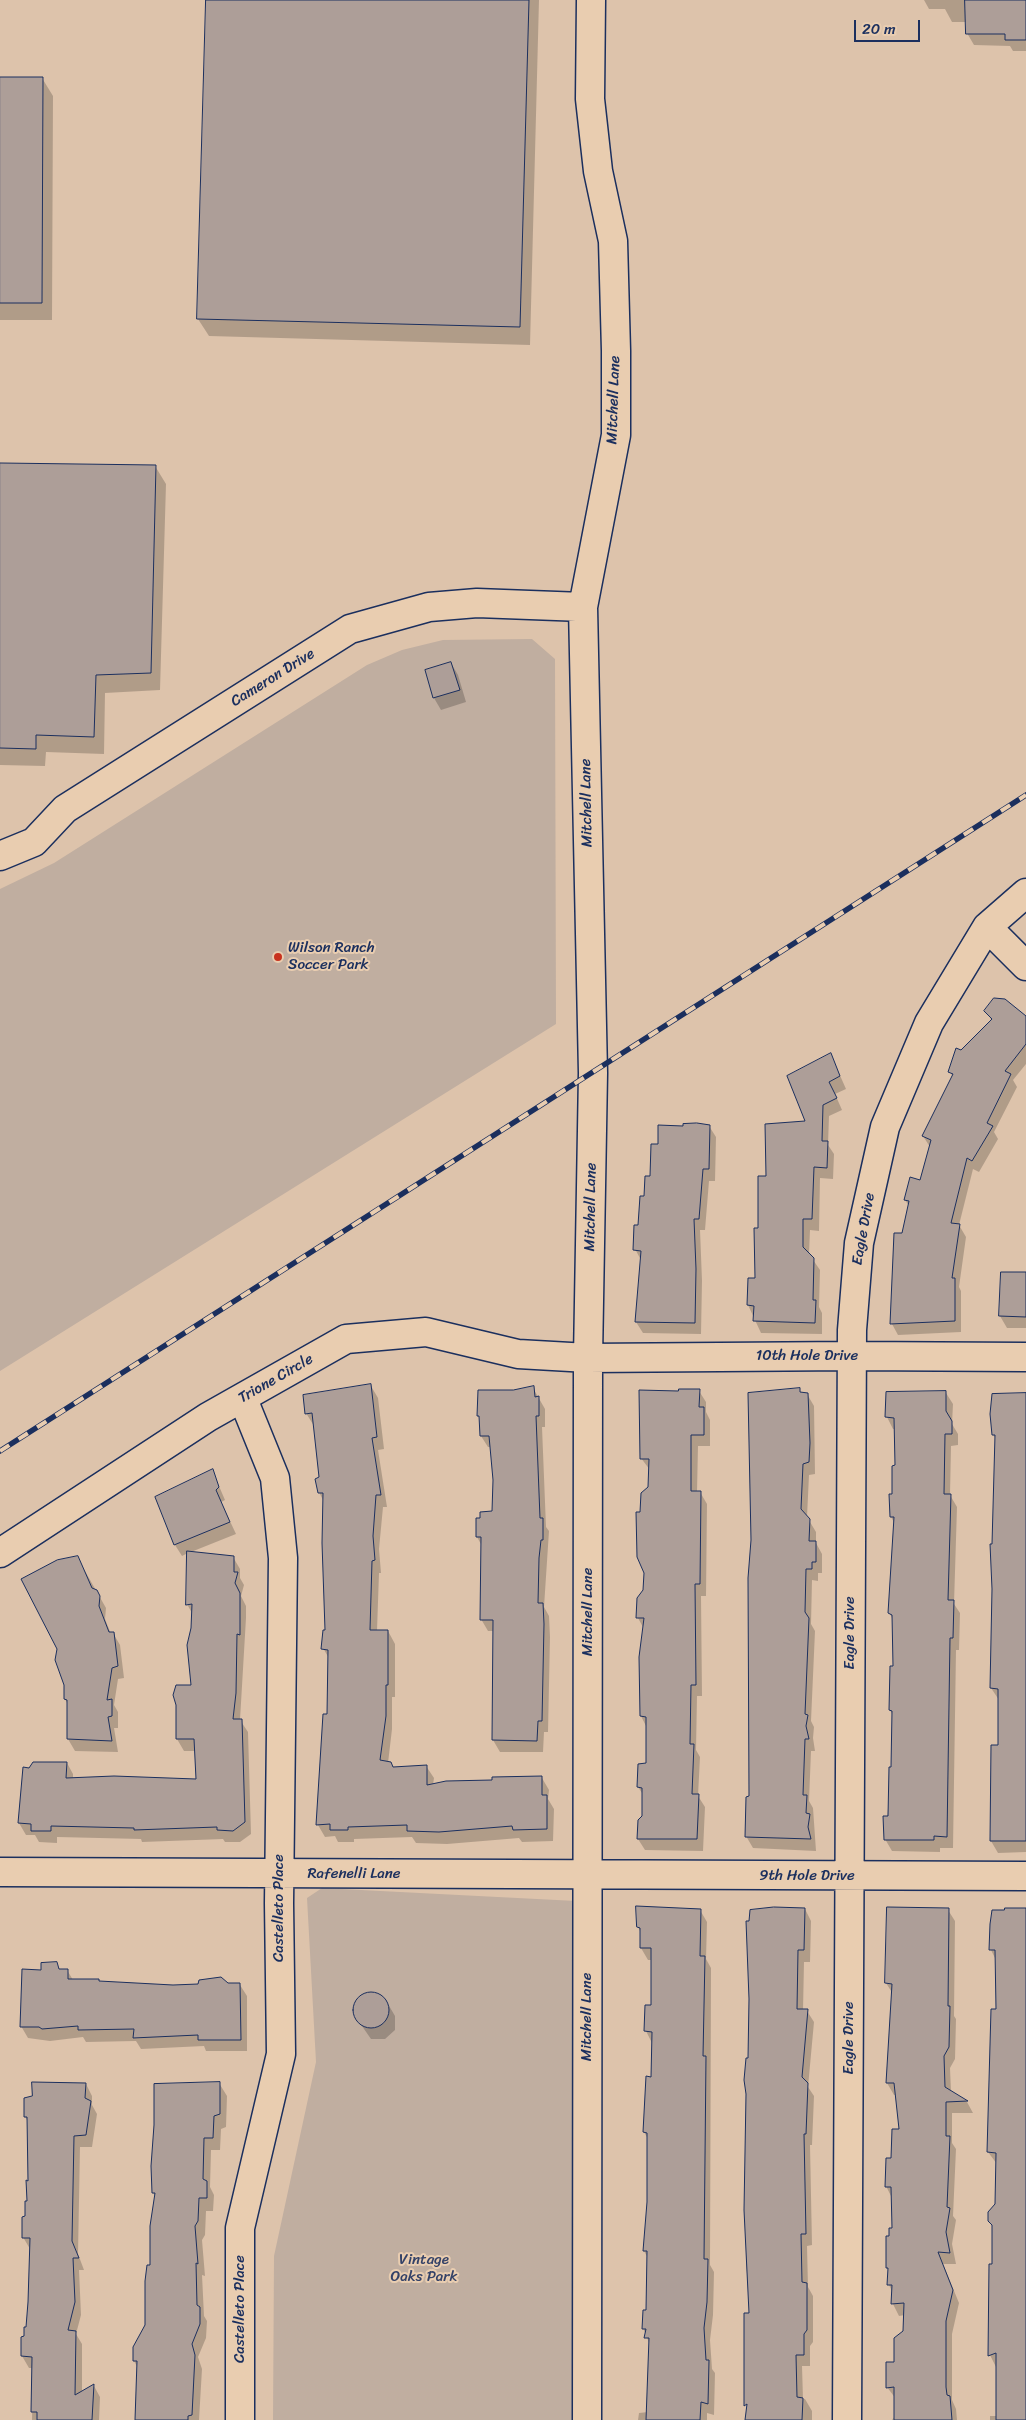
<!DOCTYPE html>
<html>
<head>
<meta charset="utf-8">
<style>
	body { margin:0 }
	#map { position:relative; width:1026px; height:2420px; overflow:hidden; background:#ddc3ab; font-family:Sriracha,sans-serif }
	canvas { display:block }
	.scale { position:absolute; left:854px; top:20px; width:66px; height:22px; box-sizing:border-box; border:2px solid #1b2f5e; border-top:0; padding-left:6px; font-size:15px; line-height:18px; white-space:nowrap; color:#1b2f5e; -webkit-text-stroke:4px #e9cdb0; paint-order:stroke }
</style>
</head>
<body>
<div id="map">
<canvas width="1026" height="2420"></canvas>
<div class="scale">20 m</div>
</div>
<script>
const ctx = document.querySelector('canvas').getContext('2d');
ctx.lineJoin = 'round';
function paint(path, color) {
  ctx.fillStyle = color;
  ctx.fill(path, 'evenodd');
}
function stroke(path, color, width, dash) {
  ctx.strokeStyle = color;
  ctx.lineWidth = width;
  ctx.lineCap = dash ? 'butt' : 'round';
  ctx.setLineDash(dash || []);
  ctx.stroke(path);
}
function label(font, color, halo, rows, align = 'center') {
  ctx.font = font + ' Sriracha,sans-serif';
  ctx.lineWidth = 4;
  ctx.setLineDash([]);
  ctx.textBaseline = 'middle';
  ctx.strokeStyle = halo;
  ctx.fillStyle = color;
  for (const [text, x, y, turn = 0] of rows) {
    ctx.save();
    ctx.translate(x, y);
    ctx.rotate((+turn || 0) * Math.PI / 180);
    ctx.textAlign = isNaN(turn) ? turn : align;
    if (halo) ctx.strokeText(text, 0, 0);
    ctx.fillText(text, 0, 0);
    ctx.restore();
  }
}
paint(new Path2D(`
	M532,639L555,659L556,1024L0,1371V889L54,863L367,665L402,650L443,640Z
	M322,1888L576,1901L572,2420H273L274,2256L316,2062L307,1898Z`), '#c0aea0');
paint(new Path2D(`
	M207,0H539L530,345L209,336L198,319Z
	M924,0H1026V51H1013L1010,46L974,45L967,33V22H952L945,9H929Z
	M0,78H42L53,96L52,320H0Z
	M0,464L155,466L166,484L160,690L105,693L104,754L46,752L45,766L0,765Z
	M451,663L458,675L466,702L441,710L434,698L426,670Z
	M986,1011L1026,1018V1064L1013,1080L1017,1087L994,1132L998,1139L979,1172L973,1169L959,1225L966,1237L959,1287L961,1291V1332L898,1335L892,1324L903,1234L909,1206L905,1200L921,1181L930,1147L923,1136L953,1077L950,1072L961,1052L992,1021Z
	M831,1055L846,1089L835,1094L842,1110L829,1116L828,1145L834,1154L833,1179L820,1178L819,1231L810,1230L809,1254L820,1270L819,1307L822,1313V1334L761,1333L748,1305L756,1279L759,1230L767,1178L807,1122Z
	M660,1126H709L716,1137L715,1181H709L705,1230H700L702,1281L701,1334L643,1333L636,1322L641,1260L635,1249L659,1146Z
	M1026,1274V1328H1007L1000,1316Z
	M371,1386L378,1398L384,1449L378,1450L387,1507H383L379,1549L381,1573H379L377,1631H388L395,1644V1697H392V1729L388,1763L393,1768L426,1766L434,1778L433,1785L542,1778L549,1790L548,1799L554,1809L553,1841L522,1842L519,1838L447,1844L416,1843L412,1837L354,1839V1842H338L335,1836L325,1837L318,1825L329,1715L330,1660L323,1648L326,1631L324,1502L319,1492L320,1478L314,1426L306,1413Z
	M533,1388L545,1409V1427H542L546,1527L549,1531L544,1607L549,1616L550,1637L548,1732H544L543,1752H500L493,1740L494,1631H488L481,1619L482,1546L477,1537L494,1512L495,1480L491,1447H488L481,1436V1420L478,1416L514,1391Z
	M799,1390L801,1393L807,1394L814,1406L815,1474L809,1475L807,1517L816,1532V1543L822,1554V1573H818V1581L812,1580L811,1624L815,1631L811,1721L814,1727L813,1738L815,1751H811L809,1801L813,1808L816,1851L753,1848L746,1836Z
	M640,1391H699L706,1402V1412L710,1420V1446H698L697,1492H700L707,1504L706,1596H701L702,1696H697L696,1750L700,1757L698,1796L705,1807L703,1851L645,1850L638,1839L643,1816L644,1796L638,1787L647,1765V1728L641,1716L644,1629L638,1618L644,1590L645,1573L642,1513L650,1487V1470L641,1458Z
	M946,1393L953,1404L952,1424L958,1434V1445L951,1446L950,1495L957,1507L954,1604L960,1613L959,1650H956L953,1848H940V1852L892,1851L885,1839L892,1768L893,1716L890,1710L894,1668L893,1620L889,1612L895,1524L891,1517L896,1467V1429H893L887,1417Z
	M1026,1395V1852L998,1853L991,1841L999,1747V1700L991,1688L996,1439L993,1435Z
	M212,1470L225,1500L221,1502L236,1534L191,1552L233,1557L240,1569V1578L244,1585L241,1596L246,1606V1618L240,1720L248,1732L251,1834L240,1842H225L223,1839L142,1842L141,1839L57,1837V1843L39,1842L35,1835H26L19,1823L30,1769L67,1763L73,1774V1779L198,1781L196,1751H184L177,1739L192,1687L193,1615L187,1604L188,1553L182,1556L175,1545Z
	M77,1557L106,1608L105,1619L111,1634L113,1633L120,1645L124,1678L118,1679L114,1705L118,1712V1728H114L118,1752L75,1751L68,1739V1705L65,1699Z
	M805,1909L811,1921L810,1962H804L803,2011H807L814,2022L808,2087L814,2096L812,2145H810L812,2245L807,2246L808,2287L813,2296V2342L810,2346V2366H802L803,2399H805L812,2411V2420H747L745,2314H750L746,2261L747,2094L749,2059Z
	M1026,1909V2420H990V2416H997L996,2367L990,2355L993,2228L989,2220L996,2204L997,2164L988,2152L992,2010H998L996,1960L991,1950Z
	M700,1910L707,1922L706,1959L711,1968L710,2265L714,2272L713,2315L710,2340L712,2369L715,2373L714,2415L707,2413V2420H638L639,2413L648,2412L650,2345L643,2328L647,2311L648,2258L644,2251L648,2202V2139L644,2132L652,2078V2043L646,2031L652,2007V1960H648L641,1948V1933L638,1927Z
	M948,1910L955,1921L954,2016L956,2019L955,2059L950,2068L951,2092L967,2102L973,2113H952V2143L956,2149L953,2216L956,2220L952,2244L956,2264H943L959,2303L952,2334V2400L956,2409L957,2420H892L895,2416L896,2399L887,2387L904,2332L905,2315L899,2316L893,2304V2293L889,2285V2271L887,2268L890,2237L893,2230L892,2198L886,2186L900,2131L896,2095H894L887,2083L893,1994L886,1983Z
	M56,1964L60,1970H67L73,1980H99L100,1982L173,1986L240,1985L247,1996V2051H206L204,2046L141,2049L136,2041L86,2042L83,2037L50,2041L28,2038L21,2026L42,1971Z
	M365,1993L379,1994L388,2004L395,2016V2030L385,2039H371L355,2016V2002Z
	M219,2083L227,2096L226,2127L221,2129L220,2150H211L210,2187L214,2195L213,2211H206L205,2235L202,2240L205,2276L202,2275L204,2316L207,2321L206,2338L198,2357L202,2369L199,2420H136L138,2368L134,2361L146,2325L156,2197L153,2193Z
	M86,2084L92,2096V2105L97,2114L92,2147H80L78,2254L84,2270H79L81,2315L76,2334L82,2344V2393L94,2386L100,2397L99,2420H32L33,2368H29L22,2356L28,2328L30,2249L23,2237L30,2182L29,2123L25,2117Z`), '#0003');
const building = new Path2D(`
	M206,0H529L520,327L197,319Z
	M965,0H1026V40H1005V34H966Z
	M0,77H43L42,303H0Z
	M0,463L156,465L151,673L96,675L94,737L36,735V749L0,748Z
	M451,662L460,690L433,698L425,670Z
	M994,998L1005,999L1026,1016V1044L1005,1071L1011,1074L987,1123L993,1126L972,1161L967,1158L951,1223L960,1224L952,1278H955V1321L890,1324L894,1233H902L909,1201L904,1200L910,1177L920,1180L931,1140L922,1136L953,1074L948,1072L956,1048L961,1050L992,1019L984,1011Z
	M831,1053L840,1076L829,1082L837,1098L823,1105L822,1141H828L827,1168L814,1167L812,1219H803V1247L814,1258L813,1300H816L815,1323L753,1321L754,1306L747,1305L748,1278H755L754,1228H758V1176H766L765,1124L805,1121L787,1076Z
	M697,1123L710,1125L709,1169H703L699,1219H694L696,1269L695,1323L635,1322L641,1251L633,1250L634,1225H638L640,1196H644L645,1176H650L651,1144H658V1125L683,1126V1124Z
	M1001,1272H1026V1317L999,1316Z
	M371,1384L377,1437L372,1438L381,1495H376L373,1536L375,1560L372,1561L370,1630H388V1685H386V1716L380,1760L391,1762L393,1767L427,1765V1785L446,1781L492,1780V1777L542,1776V1795H547V1829L513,1830L512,1826L439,1832L407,1831V1825L348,1827V1830H330V1824L316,1825L323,1714H327L328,1650L321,1649L323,1630H325L322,1543L323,1493H318L315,1479L319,1477L312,1413L305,1414L303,1395Z
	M534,1386L535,1397L539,1396V1416H536L540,1518H543V1540H541L539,1558L538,1603H543L544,1624L542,1721H538L537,1741L492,1740L493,1620H480L481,1537H476V1518H480V1512L492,1511L493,1480L489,1436H480L479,1416H477L478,1390H513Z
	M800,1388V1392L808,1393L810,1443L809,1462L803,1464L801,1509L810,1519L809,1541H816V1562H812V1569H806L805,1612L809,1618L805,1714L808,1715L806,1726L809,1739H805L803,1795H807L806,1813L810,1814L808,1827L811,1839L745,1837L746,1797L749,1796L748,1578L751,1540L748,1393Z
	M679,1389H700L699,1407H704V1435H691V1491H701L700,1584H695L696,1685H691L690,1744H694L692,1794H699L697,1839H637L638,1820L642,1816V1788L637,1787L638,1764L646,1763V1717L640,1716L639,1657L644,1618H636L637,1598L643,1590L644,1573L637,1557L636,1512H640L641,1493L648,1487L649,1459H640L639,1390L678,1391Z
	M946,1391V1411L952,1421V1434H945L944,1494H951L948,1600H954L953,1638H950L947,1837L934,1836V1840H884L883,1816H888L889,1767H891L892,1711L889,1710L890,1666H893L892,1615L888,1613L894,1517H890L889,1494H892V1466L895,1465L894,1418L885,1417L886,1392Z
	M1026,1393V1841H990L991,1745H998V1689L990,1688L992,1589L990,1544H992L995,1435H992L990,1414L992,1394Z
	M213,1469L219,1487L216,1490L230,1522L174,1545L155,1497Z
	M187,1551L234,1556V1572H238L235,1583L240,1593V1635L237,1634L236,1693L233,1719H242L245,1822L233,1831L217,1830V1827L134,1830V1828L51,1826V1831H31V1824L18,1823L23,1767L29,1768L33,1762H67L66,1778L114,1776L196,1779L194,1739H176V1705L173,1695L176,1685H191L187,1645L191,1628L192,1604L186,1605Z
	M78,1556L92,1588L97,1590L100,1596L99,1606L109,1632H114L118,1666L112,1668L107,1700L112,1699V1716L108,1717L112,1741L67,1739V1700L64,1699V1685L55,1660L57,1649L21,1579L57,1560Z
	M636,1906L701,1909L700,1956H705L703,2056H706L704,2259H708L707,2302L704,2328L706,2360H709L708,2404L701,2402L700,2420H646L649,2338H644L646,2329H642L643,2310H646L647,2251H643L647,2202V2133L643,2132L646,2076L651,2077L652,2032L644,2031L645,2005H651V1948H640V1928L637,1927Z
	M774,1907L805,1908L804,1950H798L797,2009H808L802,2077L808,2083L806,2134H804L806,2234H801L802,2282L807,2283V2330L804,2334V2355H796L797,2397L803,2398L802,2420H745L747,2404L744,2406V2313H749L744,2210L746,2094L744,2080L746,2058H748L749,1999L746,1921H749L750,1910Z
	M887,1907L949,1908L948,2006H950L949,2047L944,2056L945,2087L968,2101L946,2102V2136H950L947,2207L950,2208L946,2232L950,2253L938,2252L953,2290L946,2321V2387L947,2395L950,2396L952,2420H894V2387L886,2388V2362H894V2338L903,2331L904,2303L891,2304L892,2285H887L888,2268H886V2236H889V2228H892L891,2187H885L886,2158H891L892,2129H899L894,2083H886L892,1984L885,1983Z
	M1005,1908H1026V2420H996V2353L988,2356L989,2264H992V2225L988,2221V2212L995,2204L996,2153L987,2152L991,2009H996L995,1950H989L990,1924L992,1910H1004Z
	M57,1962L59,1969H68V1979H99V1981L173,1985L198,1984L199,1980L221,1977L228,1983H240L241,2040H198V2035L133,2038L134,2029L78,2030V2026L42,2029L39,2027H20L22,1969L41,1970V1963Z
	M353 2010a18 18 0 1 1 36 0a18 18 0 1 1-36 0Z
	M32,2082L86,2083L85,2098L91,2101L86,2135L74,2136L72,2241L79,2258H73L75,2302L68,2330L76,2331L75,2395L94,2384L92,2420H37V2412H31L32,2357L21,2356V2337L24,2336V2327H26L28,2302L30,2238H22V2217L25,2216V2201H27L26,2180L28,2181L27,2117H24V2098L32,2096Z
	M220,2082V2114L214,2116L213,2138H204L203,2179L207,2181V2198H199L198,2221L195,2226L198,2264L196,2263L197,2305L200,2307V2324L192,2344L195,2355L192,2415L188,2416V2420H135L137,2361H133V2347L145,2325V2281L147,2265H150V2226L155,2193H152L151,2166L154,2125V2084Z`);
paint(building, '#ad9e98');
stroke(building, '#1b2f5e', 1);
const minor = new Path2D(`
	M0,856L34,842L65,809L350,629L429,607L477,603L583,607
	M987,927L1026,966
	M0,1553L208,1417L346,1339L426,1332L518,1354L588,1358L851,1356L1026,1357
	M0,1872L1026,1876
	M240,2420V2228L281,2054L279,1903L283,1558L275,1478L243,1399
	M587,2420L588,1358L593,1073L583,607L616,435V351L613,241L598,171L590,99L591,0
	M847,2420L852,1330L859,1243L885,1127L929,1023L987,927L1026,893`);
stroke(minor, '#1b2f5e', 31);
stroke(minor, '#e9cdb0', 28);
const rail = new Path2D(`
	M0,1451L1026,795`);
stroke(rail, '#1b2f5e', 5.5);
stroke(rail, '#e9cdb0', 4, [11]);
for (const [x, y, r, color] of [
	[278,957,5,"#c8321e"]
]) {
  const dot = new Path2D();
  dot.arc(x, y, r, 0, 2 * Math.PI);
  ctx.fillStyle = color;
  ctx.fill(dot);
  stroke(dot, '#e9cdb0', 2);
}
label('15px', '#1b2f5e', '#e9cdb0', [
	["Mitchell Lane",614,400,-88],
	["Cameron Drive",273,678,-32],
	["Mitchell Lane",587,803,-91],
	["Mitchell Lane",591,1207,-89],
	["Eagle Drive",864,1229,-80],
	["10th Hole Drive",807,1356],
	["Trione Circle",276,1379,-30],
	["Mitchell Lane",588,1612,-90],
	["Eagle Drive",850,1633,-90],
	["Rafenelli Lane",354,1874],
	["9th Hole Drive",807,1876],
	["Castelleto Place",279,1908,-90],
	["Mitchell Lane",587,2017,-90],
	["Eagle Drive",849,2038,-90],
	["Castelleto Place",240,2309,-90]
]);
label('15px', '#1b2f5e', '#e9cdb0', [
	["Wilson Ranch",288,948],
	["Soccer Park",288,965]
], 'left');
label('15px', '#344268', '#e9cdb0', [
	["Vintage",424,2260],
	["Oaks Park",424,2277]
]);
</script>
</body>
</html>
